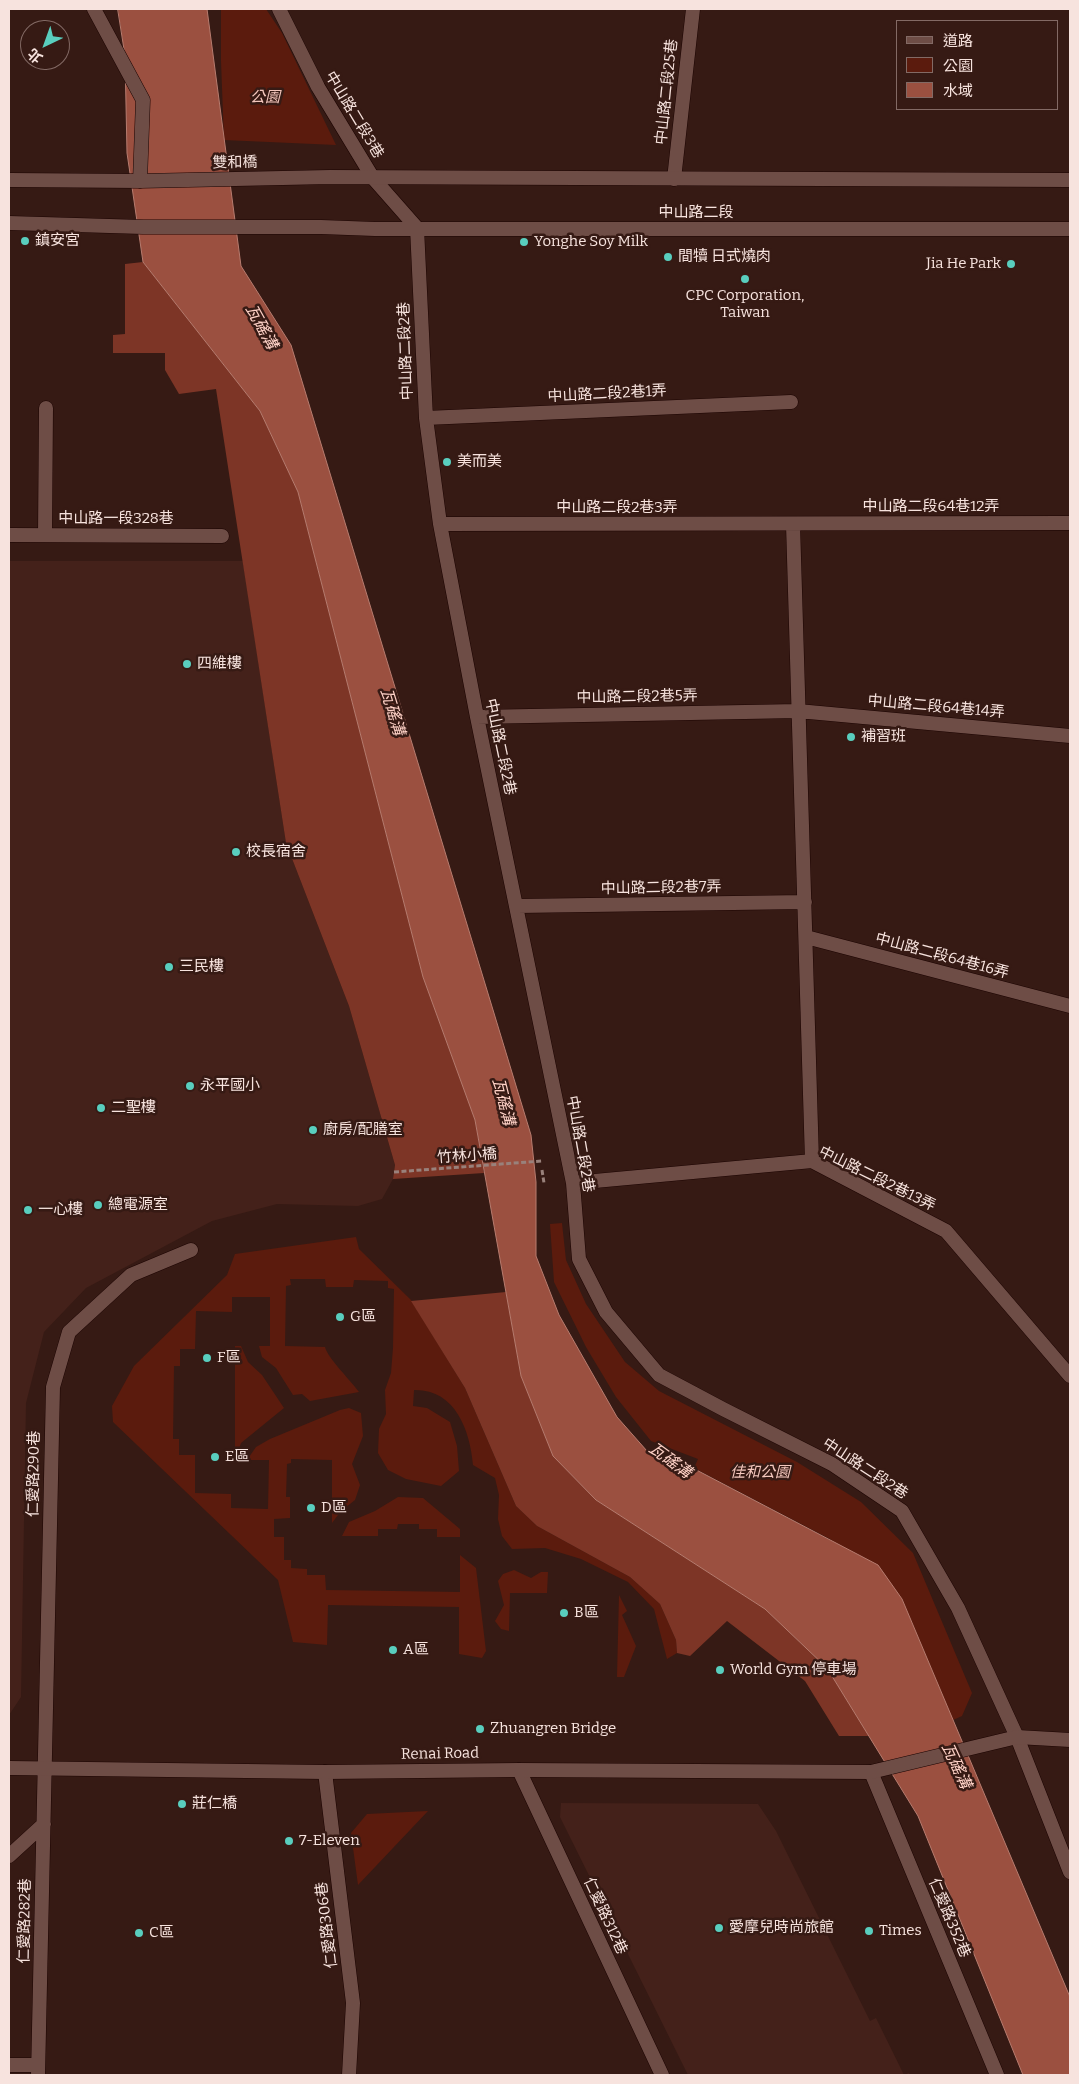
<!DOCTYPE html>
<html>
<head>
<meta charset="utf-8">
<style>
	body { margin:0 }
	#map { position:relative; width:1079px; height:2084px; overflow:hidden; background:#361a14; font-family:Bitter,"Noto Sans TC",serif }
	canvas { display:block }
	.frame { position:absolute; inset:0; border:10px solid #f7e3de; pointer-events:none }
	.legend { position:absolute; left:896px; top:20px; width:162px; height:90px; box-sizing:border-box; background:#361a14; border:1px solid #836a65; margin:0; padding:6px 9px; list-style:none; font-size:15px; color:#f7e3de }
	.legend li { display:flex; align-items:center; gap:10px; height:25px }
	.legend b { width:25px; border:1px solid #836a65 }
	.north { position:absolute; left:20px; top:20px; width:50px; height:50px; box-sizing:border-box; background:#361a14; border:1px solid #836a65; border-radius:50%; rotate:222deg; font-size:14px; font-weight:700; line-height:20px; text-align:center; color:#f7e3de }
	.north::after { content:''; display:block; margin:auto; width:18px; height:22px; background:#59cebe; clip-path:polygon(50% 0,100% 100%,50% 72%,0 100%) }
</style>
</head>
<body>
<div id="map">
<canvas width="1079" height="2084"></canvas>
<div class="frame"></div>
<ul class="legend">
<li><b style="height:6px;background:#6e4d46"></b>道路</li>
<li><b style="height:14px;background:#5b1b0d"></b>公園</li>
<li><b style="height:14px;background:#9b5040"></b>水域</li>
</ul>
<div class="north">北</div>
</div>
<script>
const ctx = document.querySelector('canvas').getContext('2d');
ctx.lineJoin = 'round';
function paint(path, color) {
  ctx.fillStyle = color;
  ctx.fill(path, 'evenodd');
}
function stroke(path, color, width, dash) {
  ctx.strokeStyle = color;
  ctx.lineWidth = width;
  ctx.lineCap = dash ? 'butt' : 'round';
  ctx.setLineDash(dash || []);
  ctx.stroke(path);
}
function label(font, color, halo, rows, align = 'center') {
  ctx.font = font + ' Bitter,"Noto Sans TC",serif';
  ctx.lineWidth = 5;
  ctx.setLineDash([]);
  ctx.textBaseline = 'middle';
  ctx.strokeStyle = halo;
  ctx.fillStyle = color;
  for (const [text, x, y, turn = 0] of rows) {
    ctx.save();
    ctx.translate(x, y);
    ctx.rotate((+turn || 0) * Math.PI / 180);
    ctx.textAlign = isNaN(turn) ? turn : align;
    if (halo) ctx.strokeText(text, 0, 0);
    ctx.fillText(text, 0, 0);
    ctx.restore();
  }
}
paint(new Path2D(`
	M9,561H243L286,843L349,1006L395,1165L393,1179L382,1199L358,1206L277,1204L212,1221L86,1288L44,1332L26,1403L21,1697L9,1715Z
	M561,1803L758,1804L776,1831L870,2021L876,2018L904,2075L909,2073L910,2075H688L560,1817Z`), '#44211a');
paint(new Path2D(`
	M221,9H266L282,33L336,145L224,140L221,61Z
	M562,1223L566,1260L586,1304L625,1362L659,1391L797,1462L861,1502L913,1553L972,1693L962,1716L953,1720L902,1599L830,1539L694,1468L698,1459L651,1441L616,1397L586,1347L554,1282L550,1224Z
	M356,1237L359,1249L411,1300L465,1388L516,1506L537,1526L630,1577L660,1604L676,1640L677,1653L667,1659L654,1609L628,1582L581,1559L545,1548L512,1549L502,1536L498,1519L499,1495L495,1478L473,1465C470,1430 455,1389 414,1390L413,1406L427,1408L450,1422L457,1446L459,1471L441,1486L406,1479L388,1470L378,1453L379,1429L386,1414L385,1390L391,1373L393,1348L394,1289L388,1288V1281L354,1280L353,1287H326L325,1279H290L291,1285L286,1286L285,1346L325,1347C327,1357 351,1381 359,1392L310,1401L302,1394L293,1395L276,1368L262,1357L259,1346H270V1297H232V1312L196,1311L195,1349H180V1366H174L173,1439H179V1455H195V1493L231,1494V1508L268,1509L269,1460H247L256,1447L270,1439L340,1410L349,1408L361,1413L363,1436L352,1464L360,1485L355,1500L341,1511L332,1523V1460L291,1459V1463L287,1464L286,1497H290V1518L274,1519V1537H284V1560H291V1568L307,1569V1575H325L326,1590L460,1592V1555L476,1568L486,1651L482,1658L459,1654V1607L328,1605L327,1645L293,1642L278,1580L113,1422L112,1406L134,1366L227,1275L235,1254Z
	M235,1346H241L248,1362L262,1375L284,1408L241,1443L235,1460Z
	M398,1497L423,1498L460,1529V1537H437V1529H419V1524H398L397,1529H378V1536H342L349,1522L375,1511Z
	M514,1570L531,1578L541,1572H548L547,1593H510L509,1631L501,1629L495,1621L504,1605L498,1581L503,1574Z
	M619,1595L627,1611L622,1615L636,1646L624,1677H617Z
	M428,1811L358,1885L351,1833L367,1814Z`), '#5b1b0d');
paint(new Path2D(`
	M143,262L260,411L298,492L423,977L475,1120L484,1173L393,1179L395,1165L349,1006L286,843L216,389L179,394L165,370V353H113V335L125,334V264Z
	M506,1292L521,1376L553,1456L596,1500L765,1609L827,1668L869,1736H839L805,1681L727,1621L690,1656L677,1653L676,1640L660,1604L630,1577L537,1526L516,1506L465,1388L411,1301Z`), '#7d3526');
const water = new Path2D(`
	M118,9H207L241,266L291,345L531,1135L536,1182V1256L559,1315L617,1417L647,1451L685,1464L878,1565L902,1599L1070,1997V2075H1023L918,1816L827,1668L765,1609L596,1500L553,1456L521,1376L475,1120L423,977L298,492L260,411L143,262L127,153L125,56Z`);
paint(water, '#9b5040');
stroke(water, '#b77c6f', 1);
const service = new Path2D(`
	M279,9L318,87L373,178L417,228L426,418L440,524L477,717L573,1183L579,1259L606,1312L659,1375L723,1409L832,1464L902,1511L958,1608L1017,1737L1070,1872
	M426,418L791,402
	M440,524L1070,523
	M793,524L812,1161
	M9,535L222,536
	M45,535L46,408
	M477,717L798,711L1070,736
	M517,906L805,902
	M806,937L1070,1006
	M573,1183L812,1161L946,1231L1070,1376
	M519,1770L662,2075
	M325,1772L353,2003L349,2075
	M871,1772L997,2075
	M9,1856L44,1824
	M9,2065H38
	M38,2075L53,1387L69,1332L131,1275L191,1250`);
const minor = new Path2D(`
	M94,9L143,100L140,181
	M674,179L693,9
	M9,1768L325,1772L519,1770L871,1772L1017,1737L1070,1740`);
const tertiary = new Path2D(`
	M9,180L140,181L330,177L1070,180
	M9,223L143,227H321L375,229H1070`);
stroke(service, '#1c0402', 15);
stroke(minor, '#1c0402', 15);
stroke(tertiary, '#1c0402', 15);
stroke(new Path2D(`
	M542,1170L544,1183
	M394,1172L542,1161`), '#99817b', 3, [5, 2.5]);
stroke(service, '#6e4d46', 14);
stroke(minor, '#6e4d46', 14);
stroke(tertiary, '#6e4d46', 14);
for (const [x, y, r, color] of [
	[25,241,5,"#59cebe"],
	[524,242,5,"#59cebe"],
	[668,257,5,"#59cebe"],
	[1011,264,5,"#59cebe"],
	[745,279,5,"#59cebe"],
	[447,462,5,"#59cebe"],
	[187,664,5,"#59cebe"],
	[851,737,5,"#59cebe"],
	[236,852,5,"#59cebe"],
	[169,967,5,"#59cebe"],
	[190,1086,5,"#59cebe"],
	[101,1108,5,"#59cebe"],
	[313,1130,5,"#59cebe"],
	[98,1205,5,"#59cebe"],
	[28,1210,5,"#59cebe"],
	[340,1317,5,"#59cebe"],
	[207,1358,5,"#59cebe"],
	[215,1457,5,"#59cebe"],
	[311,1508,5,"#59cebe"],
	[564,1613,5,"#59cebe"],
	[393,1650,5,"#59cebe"],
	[720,1670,5,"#59cebe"],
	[480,1729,5,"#59cebe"],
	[182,1804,5,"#59cebe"],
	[289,1841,5,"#59cebe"],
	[719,1928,5,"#59cebe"],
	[869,1931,5,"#59cebe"],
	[139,1933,5,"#59cebe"]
]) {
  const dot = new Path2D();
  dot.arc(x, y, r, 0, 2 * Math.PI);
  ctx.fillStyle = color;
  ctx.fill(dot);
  stroke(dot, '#361a14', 2);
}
label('15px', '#f7e3de', '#361a14', [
	["中山路二段25巷",667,92,-84],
	["中山路二段3巷",354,115,59],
	["雙和橋",235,163,-1],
	["中山路二段",696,213],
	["中山路二段2巷",406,351,-92],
	["中山路二段2巷1弄",607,394,-3],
	["中山路二段64巷12弄",931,507],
	["中山路二段2巷3弄",617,508],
	["中山路一段328巷",116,519],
	["中山路二段2巷5弄",637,697,-1],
	["中山路二段64巷14弄",936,707,5],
	["中山路二段2巷",500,747,78],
	["中山路二段2巷7弄",661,888,-1],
	["中山路二段64巷16弄",942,956,15],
	["中山路二段2巷",580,1144,80],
	["竹林小橋",467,1156,-4],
	["中山路二段2巷13弄",877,1179,26],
	["中山路二段2巷",865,1469,33],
	["仁愛路290巷",34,1474,-89],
	["Renai Road",440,1754,-1],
	["仁愛路312巷",605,1916,65],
	["仁愛路352巷",949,1918,67],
	["仁愛路282巷",25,1921,-89],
	["仁愛路306巷",327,1925,-97]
]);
label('italic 15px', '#f4c7bd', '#361a14', [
	["公園",265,98],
	["佳和公園",760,1473]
]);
label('15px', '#f7e3de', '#361a14', [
	["鎮安宮",35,241],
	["Yonghe Soy Milk",534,242],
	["間犢 日式燒肉",678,257],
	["Jia He Park",1001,264,"right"],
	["CPC Corporation,",745,296,"center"],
	["Taiwan",745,313,"center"],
	["美而美",457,462],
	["四維樓",197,664],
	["補習班",861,737],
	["校長宿舍",246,852],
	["三民樓",179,967],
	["永平國小",200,1086],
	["二聖樓",111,1108],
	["廚房/配膳室",323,1130],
	["總電源室",108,1205],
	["一心樓",38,1210],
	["G區",350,1317],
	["F區",217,1358],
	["E區",225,1457],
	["D區",321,1508],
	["B區",574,1613],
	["A區",403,1650],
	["World Gym 停車場",730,1670],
	["Zhuangren Bridge",490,1729],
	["莊仁橋",192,1804],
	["7-Eleven",299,1841],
	["愛摩兒時尚旅館",729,1928],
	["Times",879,1931],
	["C區",149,1933]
], 'left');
label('italic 16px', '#fed1c6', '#361a14', [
	["瓦磘溝",261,327,61],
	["瓦磘溝",392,712,73],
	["瓦磘溝",503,1102,76],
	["瓦磘溝",670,1461,36],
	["瓦磘溝",956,1766,65]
]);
</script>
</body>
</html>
